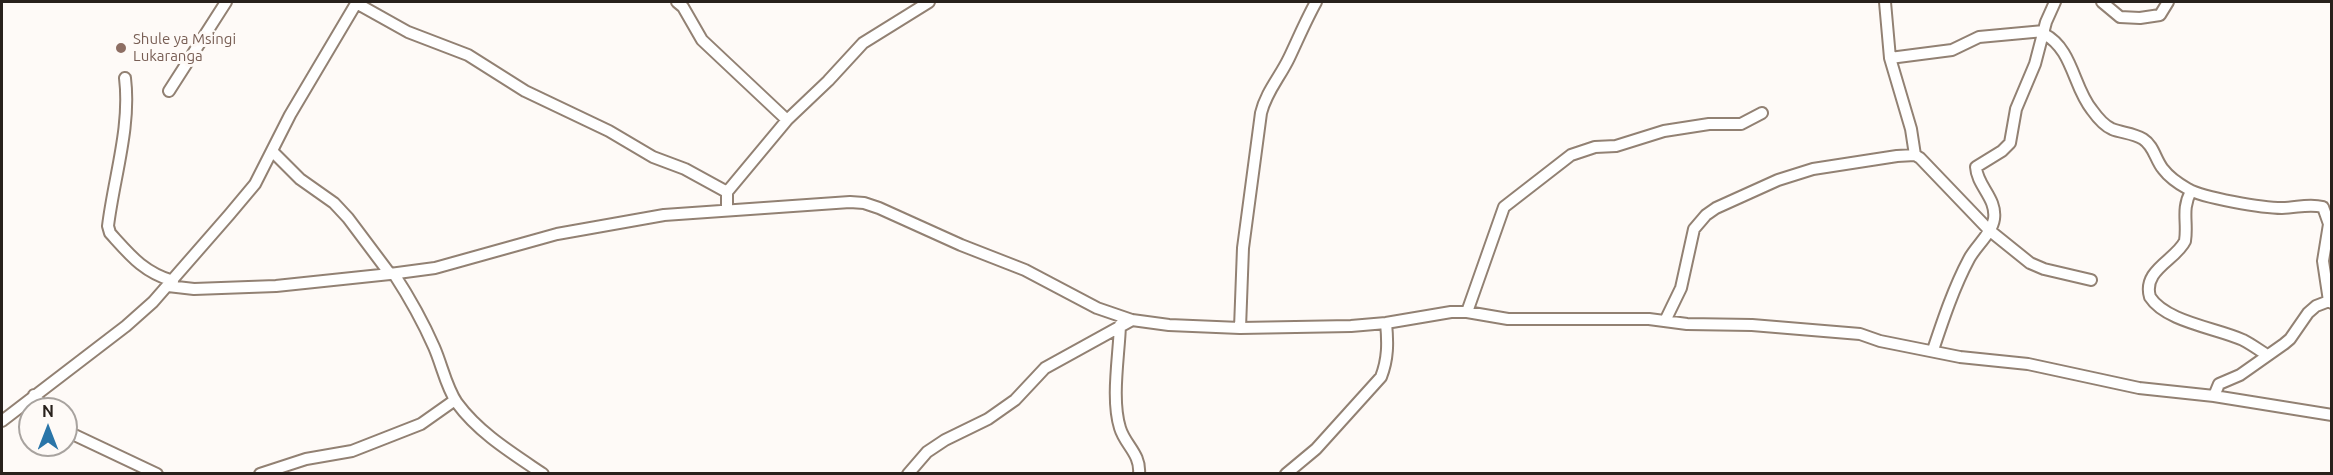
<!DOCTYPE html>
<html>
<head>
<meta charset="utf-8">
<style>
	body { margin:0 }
	#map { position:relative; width:2333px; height:475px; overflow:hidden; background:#fefaf7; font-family:Ubuntu,sans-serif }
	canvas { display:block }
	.frame { position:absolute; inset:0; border:3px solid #28211c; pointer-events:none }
	.north { position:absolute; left:18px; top:397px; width:60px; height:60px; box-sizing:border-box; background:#fefaf7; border:2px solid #a8a39f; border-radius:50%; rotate:0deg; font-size:16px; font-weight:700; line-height:24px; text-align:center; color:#28211c }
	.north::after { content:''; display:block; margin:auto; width:21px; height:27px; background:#2a75a8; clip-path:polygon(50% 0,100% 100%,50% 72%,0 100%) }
</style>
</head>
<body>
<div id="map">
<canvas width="2333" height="475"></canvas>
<div class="frame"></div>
<div class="north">N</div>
</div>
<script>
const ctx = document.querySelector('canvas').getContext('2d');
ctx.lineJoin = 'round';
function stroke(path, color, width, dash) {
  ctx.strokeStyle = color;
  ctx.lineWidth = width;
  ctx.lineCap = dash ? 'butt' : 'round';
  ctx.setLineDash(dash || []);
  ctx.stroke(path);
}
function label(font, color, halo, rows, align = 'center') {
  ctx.font = font + ' Ubuntu,sans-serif';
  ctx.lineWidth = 6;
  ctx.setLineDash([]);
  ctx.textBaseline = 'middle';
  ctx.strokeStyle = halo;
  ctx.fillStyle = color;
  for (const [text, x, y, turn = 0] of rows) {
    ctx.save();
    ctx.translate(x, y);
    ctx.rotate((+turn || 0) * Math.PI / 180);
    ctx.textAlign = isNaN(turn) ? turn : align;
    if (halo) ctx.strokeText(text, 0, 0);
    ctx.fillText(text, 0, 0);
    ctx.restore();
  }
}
const street = new Path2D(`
	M677,2L683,7L702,40L787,120
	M1885,2L1890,58L1911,129L1915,155
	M2102,2L2120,17L2140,18L2160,15L2168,2
	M356,3L408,32L468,55L525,91L609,131L653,157L685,169L727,192
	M2044,34C2073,49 2073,87 2092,110C2097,117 2105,126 2112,129C2122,133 2133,133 2143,139C2154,146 2155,159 2163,169C2169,177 2179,184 2188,189C2203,198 2263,208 2282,208C2297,208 2308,203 2323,207L2329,224L2323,261L2329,301
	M1890,58L1952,50L1979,37L2044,31
	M125,78C131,127 114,177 108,226L110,233C130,255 143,272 173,281
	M169,91L226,2
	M273,152L300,179L334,203L348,218L390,274
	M2191,191C2181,210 2188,222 2185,241C2176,260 2142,270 2150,297C2166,322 2217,328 2243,340C2251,344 2259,350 2267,355
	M727,209V192L787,120L828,81L863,43L929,2
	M394,274C409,297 423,322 434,347C442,365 446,387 457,403C479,433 512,453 543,474
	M168,286L194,289L276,286L390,274L435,268L557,234L664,215L850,202L864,203L879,208L961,245L1025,270L1097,308L1132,320L1169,325L1240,328L1351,326L1386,323L1451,312H1467L1508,319H1649L1687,324L1752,325L1860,334L1880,341L1960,357L2028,364L2139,388L2214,396L2332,415
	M1467,312L1504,207L1571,155L1595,147L1616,146L1664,131L1709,124H1741L1762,113
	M1665,321L1681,288L1694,229L1706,215L1716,208L1778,180L1813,169L1897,156L1915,155L1920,158L1989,230L2030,263L2044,269L2091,280
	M1120,325C1119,356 1111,399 1120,428C1125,445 1141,454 1139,474
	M1240,328L1243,248L1261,113C1266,92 1280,77 1289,58C1298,39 1306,20 1316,2
	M1933,350C1943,320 1954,287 1969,259C1976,246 1992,233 1994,219C1997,198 1977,186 1976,167L2002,151L2010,143L2016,109L2035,64L2046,22L2055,2
	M34,395L45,409
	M2214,396L2219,384L2240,375L2284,344L2290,339L2308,313L2316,306L2329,301L2332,303
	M2,421L126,326L153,302L229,215L255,184L290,115L357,2
	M66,431L157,474
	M260,474L306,459L352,451L421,424L455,400
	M908,474L927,452L945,440L988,419L1015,400L1045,368L1132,320
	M1286,474L1316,449L1381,377C1388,359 1388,343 1386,323`);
stroke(street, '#928173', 14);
stroke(street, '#fff', 10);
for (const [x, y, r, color] of [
	[121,48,6,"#8d6e63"]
]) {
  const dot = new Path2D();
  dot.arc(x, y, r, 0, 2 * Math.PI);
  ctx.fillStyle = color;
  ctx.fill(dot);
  stroke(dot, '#fefaf7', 2);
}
label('15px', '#785e54', '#fefaf7', [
	["Shule ya Msingi",133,39],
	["Lukaranga",133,56]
], 'left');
</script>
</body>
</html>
